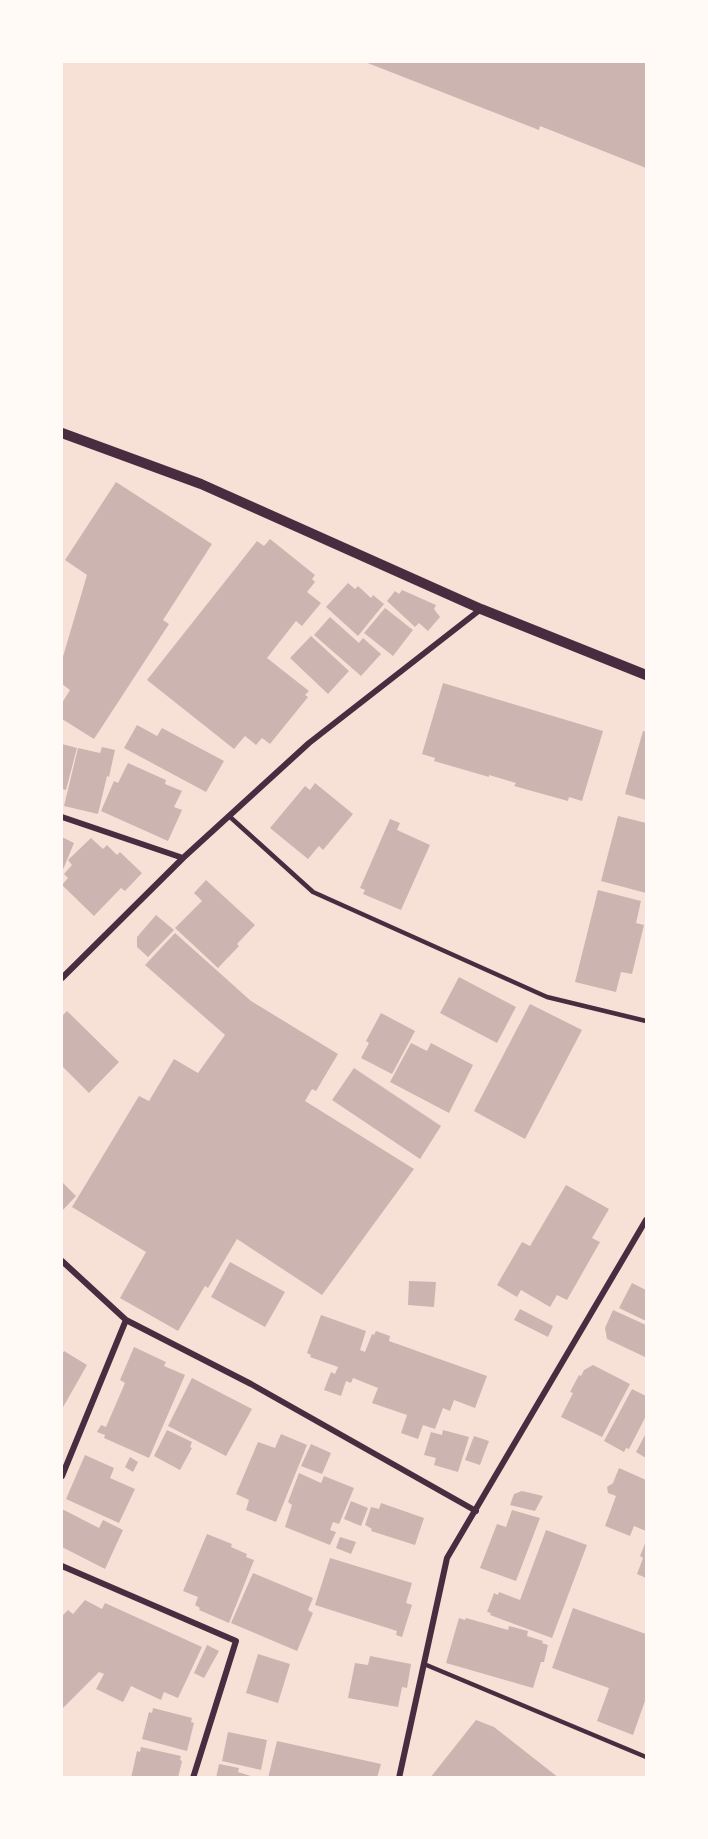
<!DOCTYPE html>
<html>
<head>
<meta charset="utf-8">
<style>
	body { margin:0 }
	#map { position:relative; width:708px; height:1839px; overflow:hidden; background:#f7e1d7; font-family:"Open Sans",sans-serif }
	canvas { display:block }
	.frame { position:absolute; inset:0; border:63px solid #fffaf5; pointer-events:none }
</style>
</head>
<body>
<div id="map">
<canvas width="708" height="1839"></canvas>
<div class="frame"></div>
</div>
<script>
const ctx = document.querySelector('canvas').getContext('2d');
ctx.lineJoin = 'round';
function paint(path, color) {
  ctx.fillStyle = color;
  ctx.fill(path, 'evenodd');
}
function stroke(path, color, width, dash) {
  ctx.strokeStyle = color;
  ctx.lineWidth = width;
  ctx.lineCap = dash ? 'butt' : 'round';
  ctx.setLineDash(dash || []);
  ctx.stroke(path);
}
paint(new Path2D(`
	M365,62H646V168L540,126L539,130Z
	M116,482L212,544L163,620L169,624L94,739L62,719V703L70,690L62,684V660L87,575L65,560Z
	M270,539L315,575L312,579L315,582L307,592L321,603L302,626L296,621L267,658L309,691L305,695L308,697L270,744L262,738L256,745L245,736L234,749L147,680L257,541L264,546Z
	M348,583L355,589L358,586L371,598L373,595L384,604L358,636L326,607Z
	M402,590L436,605L434,609L440,617L428,631L419,623L415,627L387,601L395,591L399,594Z
	M385,608L413,630L393,656L364,633Z
	M330,617L359,643L363,638L381,654L361,676L314,635Z
	M311,636L349,671L328,694L290,658Z
	M443,683L603,731L582,801L569,797L568,801L514,786L516,783L489,775V777L434,761L435,758L422,754Z
	M137,725L157,736L162,728L224,761L206,792L124,748Z
	M643,731L646,732V800L625,794Z
	M62,744L77,748L66,790L62,789Z
	M102,747L115,750L109,777L107,776L98,814L64,806L78,748L100,753Z
	M128,763L166,780L165,784L182,791L174,807L182,810L168,841L101,811L114,781L118,783Z
	M315,783L353,814L323,850L319,846L308,859L270,828L305,786L310,790Z
	M618,816L646,823V893L601,881Z
	M390,819L400,823L397,830L430,845L401,910L363,894L365,890L360,888Z
	M62,837L74,843L62,872Z
	M91,838L103,849L107,845L117,855L120,852L142,873L125,891L121,888L94,916L62,885L68,878L64,874L72,865L68,860Z
	M206,880L255,925L237,944L239,946L218,968L175,928L202,901L194,893Z
	M598,890L641,901L636,923L644,925L632,974L621,972L616,992L575,982Z
	M156,915L174,930L148,957L137,947V937Z
	M175,933L251,1001L338,1054L316,1091L312,1089L305,1101L414,1169L322,1295L237,1239L208,1288L205,1286L178,1331L120,1298L146,1252L72,1207L139,1096L149,1101L174,1059L198,1073L225,1035L145,965Z
	M459,977L516,1007L497,1043L440,1013Z
	M530,1004L582,1030L525,1139L474,1111Z
	M67,1011L119,1062L89,1093L62,1066V1016Z
	M381,1013L415,1031L392,1074L361,1058L369,1043L366,1041Z
	M411,1043L427,1051L431,1043L473,1065L449,1113L390,1082Z
	M354,1068L441,1126L420,1159L332,1100Z
	M62,1182L76,1196L62,1211Z
	M566,1185L609,1209L592,1238L600,1242L567,1300L557,1295L550,1307L521,1290L517,1297L497,1285L522,1242L530,1246Z
	M230,1262L285,1292L265,1327L211,1297Z
	M409,1281L436,1282L434,1307L408,1305Z
	M632,1283L646,1290V1321L619,1308Z
	M520,1309L553,1326L548,1337L514,1320Z
	M613,1310L646,1325L645,1357L607,1339L605,1328Z
	M321,1315L366,1331L360,1350L365,1352L372,1334L374,1335L376,1331L390,1336L389,1341L487,1376L475,1408L454,1400L450,1411L443,1408L435,1429L423,1425L418,1439L401,1433L407,1415L372,1403L378,1388L353,1378L351,1383L346,1381L341,1396L324,1390L331,1372L335,1374L338,1367L310,1357L311,1355L307,1353Z
	M134,1347L166,1362L164,1366L185,1375L149,1458L104,1438L105,1435L97,1432L101,1425L106,1427L125,1383L120,1380Z
	M64,1351L87,1365L62,1409V1355Z
	M593,1365L630,1384L602,1437L561,1417L573,1393L570,1392L579,1375L581,1376L584,1370Z
	M192,1378L252,1409L226,1456L168,1426Z
	M632,1389L646,1396V1416L629,1449L626,1448L624,1452L604,1441Z
	M167,1430L192,1442L190,1447L192,1448L180,1470L154,1456Z
	M443,1430L469,1437L458,1472L434,1465L436,1458L424,1455L431,1432L442,1435Z
	M646,1433V1458L636,1452Z
	M281,1434L307,1445L276,1522L246,1510L249,1500L236,1494L258,1442L275,1448Z
	M474,1436L489,1441L480,1465L465,1460Z
	M311,1444L331,1453L322,1474L301,1466Z
	M85,1455L114,1468L110,1478L135,1489L119,1523L66,1499Z
	M130,1457L138,1462L133,1472L125,1467Z
	M619,1468L646,1480V1531L634,1526L630,1536L605,1526L616,1496L608,1493L607,1487L613,1483Z
	M299,1473L321,1483L324,1476L354,1488L339,1524L333,1522L330,1530L336,1532L330,1545L285,1527L292,1505L288,1502Z
	M522,1491L543,1496L535,1511L510,1505L514,1494Z
	M351,1501L368,1508L361,1526L344,1519Z
	M381,1503L424,1518L415,1545L371,1531L372,1529L365,1525L371,1507L379,1509Z
	M62,1509L99,1528L103,1520L123,1530L105,1569L62,1547Z
	M512,1510L540,1518L516,1581L480,1568L497,1524L506,1527Z
	M546,1530L587,1545L552,1638L490,1615L491,1613L487,1612L494,1593L498,1595L499,1592L520,1600Z
	M207,1534L232,1544L231,1547L247,1554L246,1557L254,1560L229,1623L199,1610L200,1608L195,1605L198,1597L183,1591Z
	M340,1537L356,1542L351,1554L336,1548Z
	M646,1541V1578L637,1574L643,1558L640,1556Z
	M330,1558L412,1583L406,1603L412,1605L402,1637L396,1635L397,1631L315,1605Z
	M253,1573L313,1598L308,1610L313,1613L297,1651L231,1623Z
	M85,1600L102,1609L105,1603L202,1647L178,1698L164,1692L161,1700L131,1686L123,1702L96,1689L104,1674L99,1672L62,1709V1616L68,1610L73,1614Z
	M573,1608L646,1634V1698L633,1735L597,1721L609,1688L552,1668Z
	M459,1618L465,1620L466,1618L508,1630L509,1626L528,1631L527,1636L543,1641L542,1643L548,1645L544,1662H541L533,1688L446,1663Z
	M207,1645L219,1651L204,1678L194,1673Z
	M258,1654L290,1664L278,1703L246,1693Z
	M370,1656L411,1664L407,1688L402,1687L398,1707L348,1698L355,1663L368,1665Z
	M153,1708L192,1718L191,1722L194,1723L187,1751L142,1739L149,1712L152,1713Z
	M476,1720L494,1727L559,1778H430Z
	M228,1732L267,1740L261,1770L222,1761Z
	M277,1741L381,1764L377,1778H268Z
	M141,1747L181,1756L180,1760L182,1761L178,1778H131L137,1751L140,1752Z
	M219,1764L239,1768L238,1772L257,1778H216Z`), '#ccb4b1');
stroke(new Path2D(`
	M229,816L313,892L547,997L646,1021
	M424,1664L646,1757`), '#4a2c40', 4.5);
stroke(new Path2D(`
	M62,817L183,858
	M62,978L183,858L309,743L481,609
	M62,1261L126,1320L251,1384L476,1511
	M62,1476L126,1320
	M62,1566L236,1641L193,1778
	M399,1778L447,1558L646,1220`), '#4a2c40', 6);
stroke(new Path2D(`
	M62,433L201,484L481,609L646,675`), '#4a2c40', 10);
</script>
</body>
</html>
